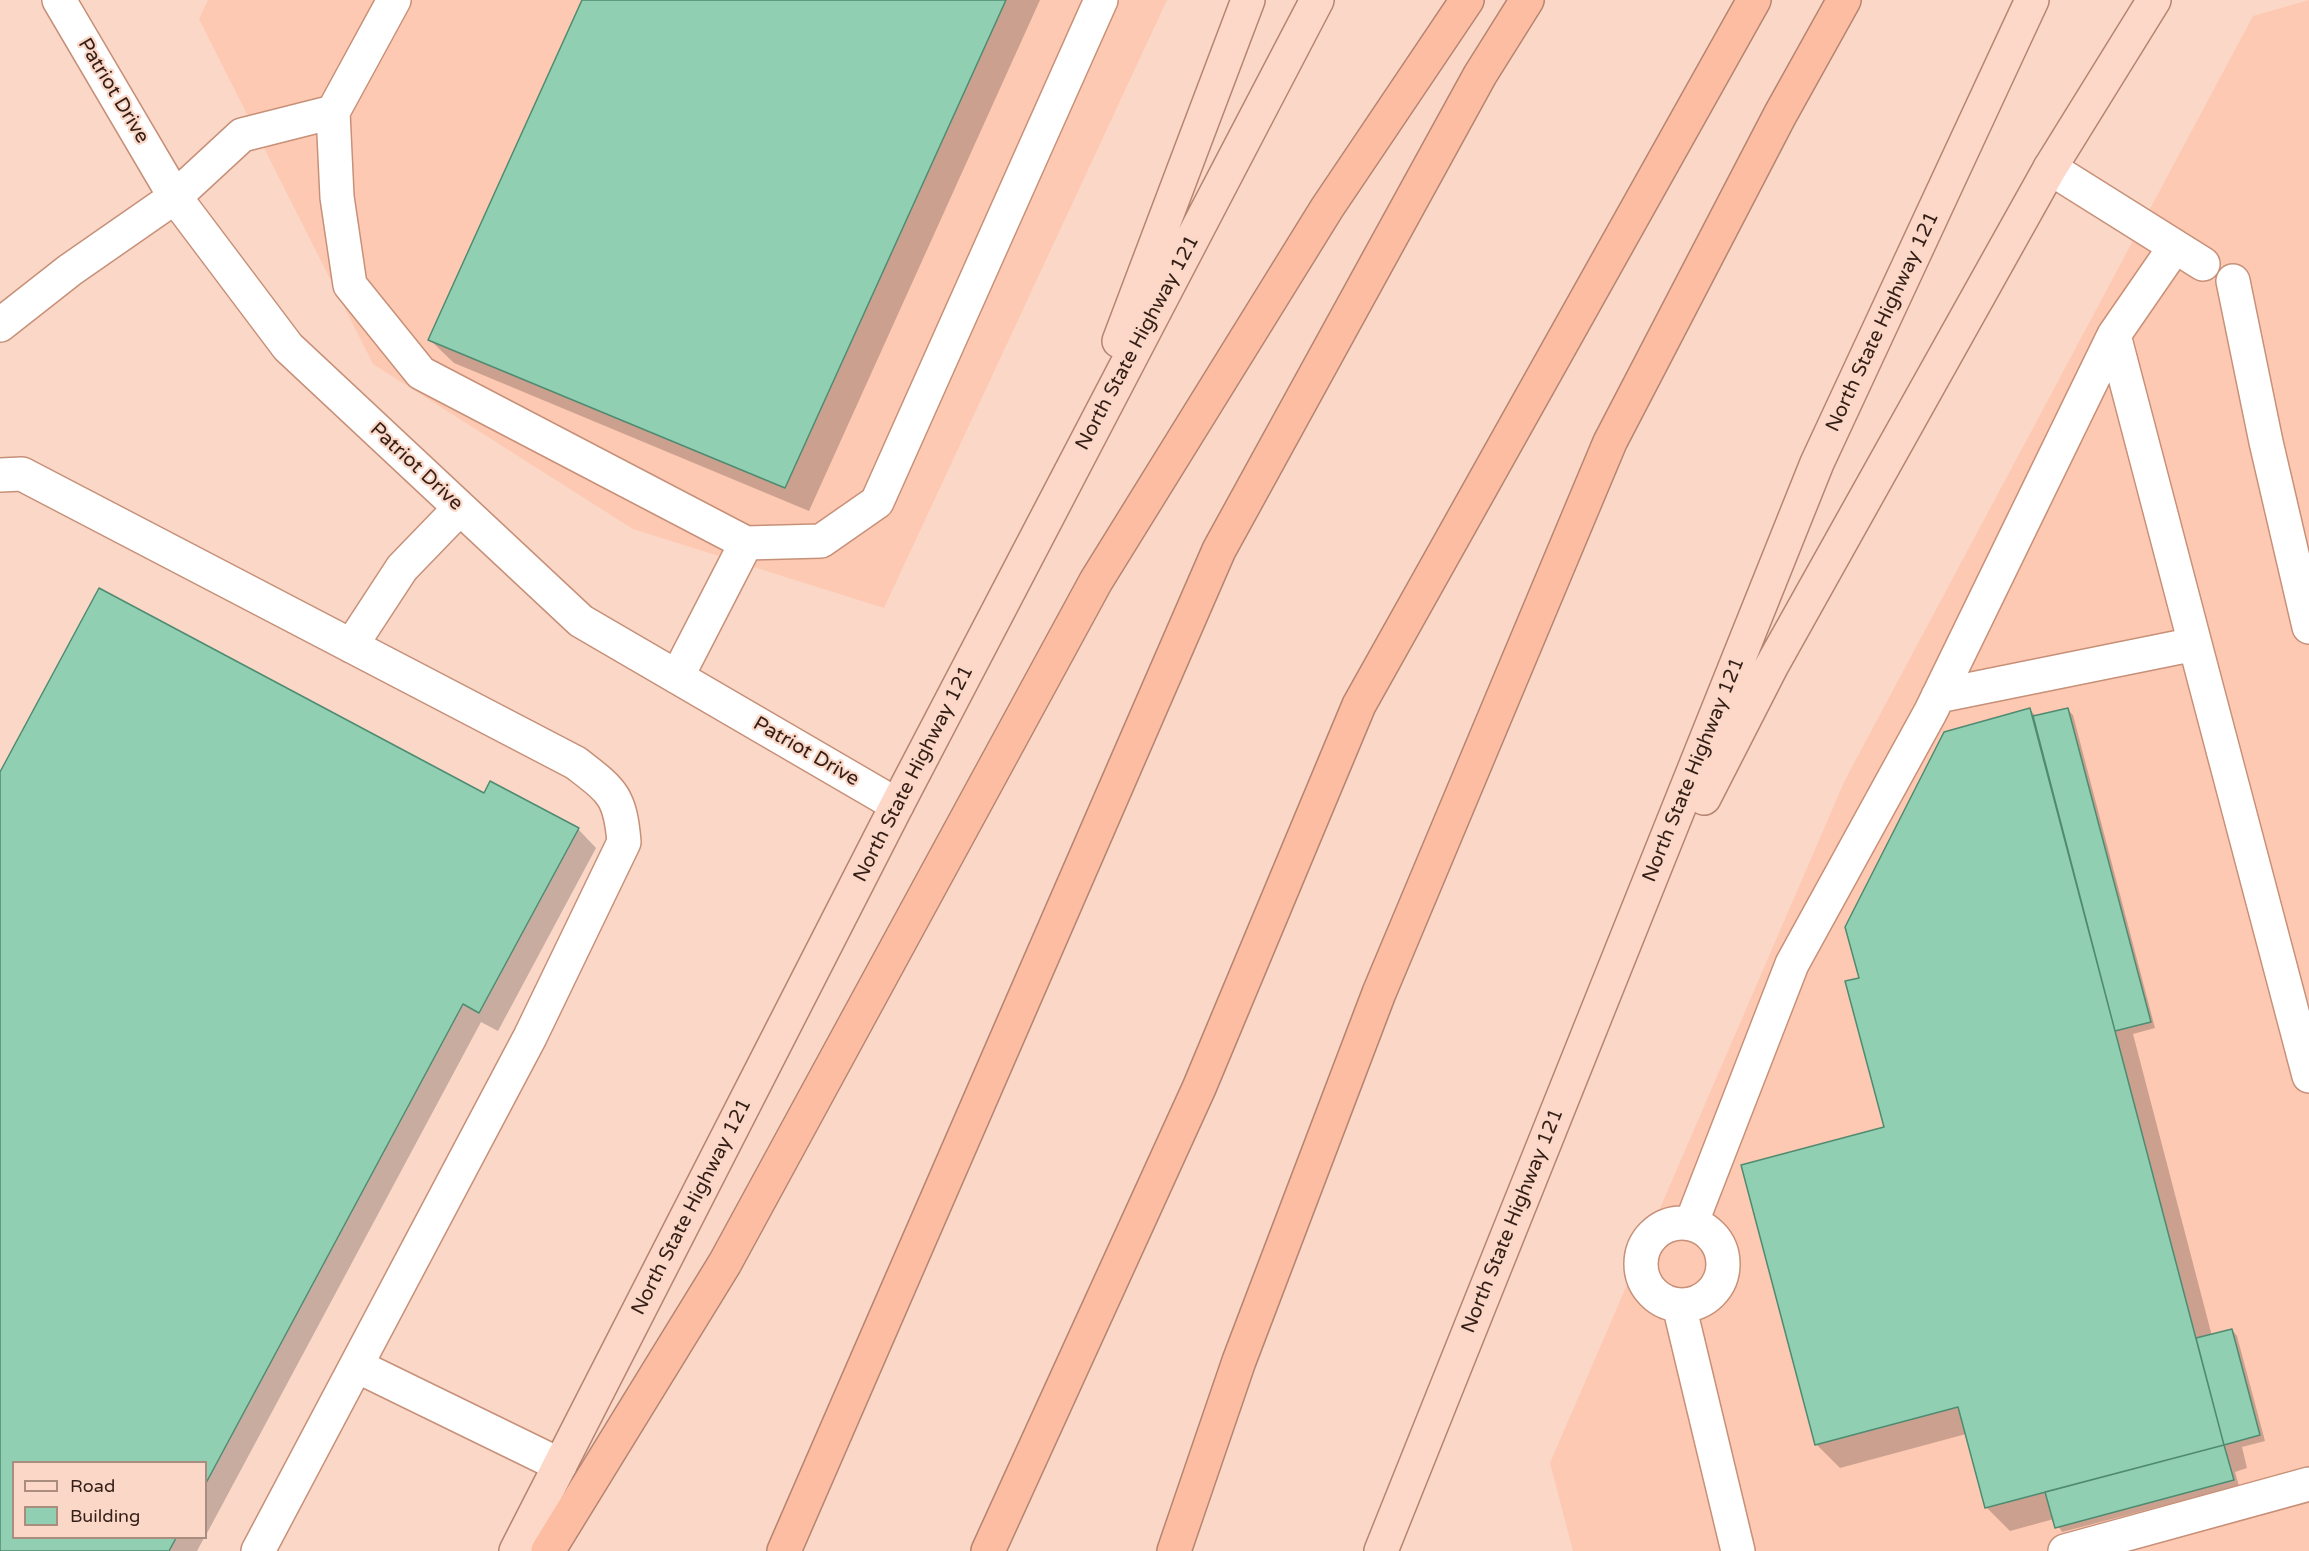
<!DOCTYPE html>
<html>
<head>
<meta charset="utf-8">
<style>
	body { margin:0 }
	#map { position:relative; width:2309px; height:1551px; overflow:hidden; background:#fad7c7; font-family:"Varela Round",sans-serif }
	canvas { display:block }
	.legend { position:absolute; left:12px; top:1461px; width:195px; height:78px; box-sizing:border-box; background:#fad7c7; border:2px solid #ab8d80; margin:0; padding:8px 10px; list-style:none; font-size:18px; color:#341e15 }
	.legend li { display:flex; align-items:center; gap:12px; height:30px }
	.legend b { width:30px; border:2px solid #ab8d80 }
</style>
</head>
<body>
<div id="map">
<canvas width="2309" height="1551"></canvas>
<ul class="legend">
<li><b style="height:8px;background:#fdd7c7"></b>Road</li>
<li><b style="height:16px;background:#91cfb3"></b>Building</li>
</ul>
</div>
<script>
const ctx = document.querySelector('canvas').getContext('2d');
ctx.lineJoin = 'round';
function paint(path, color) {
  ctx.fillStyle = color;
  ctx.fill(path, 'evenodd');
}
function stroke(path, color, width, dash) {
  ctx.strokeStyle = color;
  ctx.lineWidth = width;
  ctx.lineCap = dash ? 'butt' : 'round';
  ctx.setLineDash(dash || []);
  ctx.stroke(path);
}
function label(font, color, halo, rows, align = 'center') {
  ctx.font = font + ' "Varela Round",sans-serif';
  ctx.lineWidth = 4.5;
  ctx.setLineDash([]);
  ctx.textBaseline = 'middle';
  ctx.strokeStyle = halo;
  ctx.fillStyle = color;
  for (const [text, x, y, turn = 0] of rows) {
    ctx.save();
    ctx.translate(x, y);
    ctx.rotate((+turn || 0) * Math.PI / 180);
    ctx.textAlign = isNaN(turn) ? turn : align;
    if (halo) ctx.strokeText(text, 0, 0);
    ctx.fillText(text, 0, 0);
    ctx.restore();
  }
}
paint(new Path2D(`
	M208,0H1167L884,608L633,529L373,364L199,19Z
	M2309,0V1551H1573L1550,1463L1845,780L2253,16Z`), '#fec9b2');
paint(new Path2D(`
	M583,0H1040L809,511L454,363L430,340Z
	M2067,709L2073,715L2155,1028L2133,1034L2212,1336L2232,1330L2237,1336L2265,1441L2242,1447L2247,1468L2235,1472L2239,1486L2062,1532L2054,1519L2010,1531L1986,1507L1966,1434L1840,1468L1816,1444L1886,1128L1861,979L2030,710L2037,717Z
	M0,775L484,795L578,829L596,848L498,1031L481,1022L206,1535V1462H14V1538H204L197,1551H0Z`), '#0003');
const building = new Path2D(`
	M582,0H1006L785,488L428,340Z
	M99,588L484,793L490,781L579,828L479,1013L463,1004L206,1483V1462H14V1538H176L169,1551H0V772Z
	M2030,708L2224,1445L1985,1508L1958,1407L1815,1445L1741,1165L1884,1127L1845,981L1859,978L1845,927L1944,732Z
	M2068,708L2151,1022L2115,1031L2033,716Z
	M2232,1329L2260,1435L2224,1445L2196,1338Z
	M2224,1445L2234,1480L2055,1528L2045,1492Z`);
paint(building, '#91cfb3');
stroke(building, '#4f8b71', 1.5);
const minor = new Path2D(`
	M59,0L175,197L288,347L581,621L897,805
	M333,112L337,197L350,285L421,373L746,543
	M2050,168L2203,264
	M2233,281L2266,442L2309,627
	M0,325L70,270L175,197L242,135L333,112L394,0
	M0,475L22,474L576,763C612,791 620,795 624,842L530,1037L258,1551
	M2195,644L2309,1076
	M351,646L402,568L460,508
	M677,677L746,543L821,541L877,502L1101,0
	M1938,696L2195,644L2114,335
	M1641 1264a41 41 0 1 1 82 0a41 41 0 1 1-82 0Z
	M1691,1224L1792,964L1931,711L2114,335L2174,248
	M1679,1305L1738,1551
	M357,1366L560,1465
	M2065,1551L2309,1484`);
const major = new Path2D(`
	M1119,341L1248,0
	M1704,798L1771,667L2050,168L2154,0
	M516,1551L897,805L1317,0
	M1381,1551L1817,463L2032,0`);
const highway = new Path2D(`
	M548,1551L725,1263L1096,581L1327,208L1467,0
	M784,1551L1219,550L1480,75L1527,0
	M988,1551L1199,1088L1359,705L1754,0
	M1174,1551L1239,1361L1379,993L1610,442L1780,115L1844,0`);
stroke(minor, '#c79078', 36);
stroke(major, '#b68571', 36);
stroke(highway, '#b68571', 36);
stroke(minor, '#fff', 33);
stroke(major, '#fdd7c7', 33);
stroke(highway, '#fcbda2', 33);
label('20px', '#341e15', '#fad7c7', [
	["Patriot Drive",113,91,59],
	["North State Highway 121",1883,322,-65],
	["North State Highway 121",1138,343,-62],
	["Patriot Drive",416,467,43],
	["Patriot Drive",806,752,30],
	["North State Highway 121",1694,770,-68],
	["North State Highway 121",914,774,-63],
	["North State Highway 121",692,1207,-63],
	["North State Highway 121",1513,1221,-68]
]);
</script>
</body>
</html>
